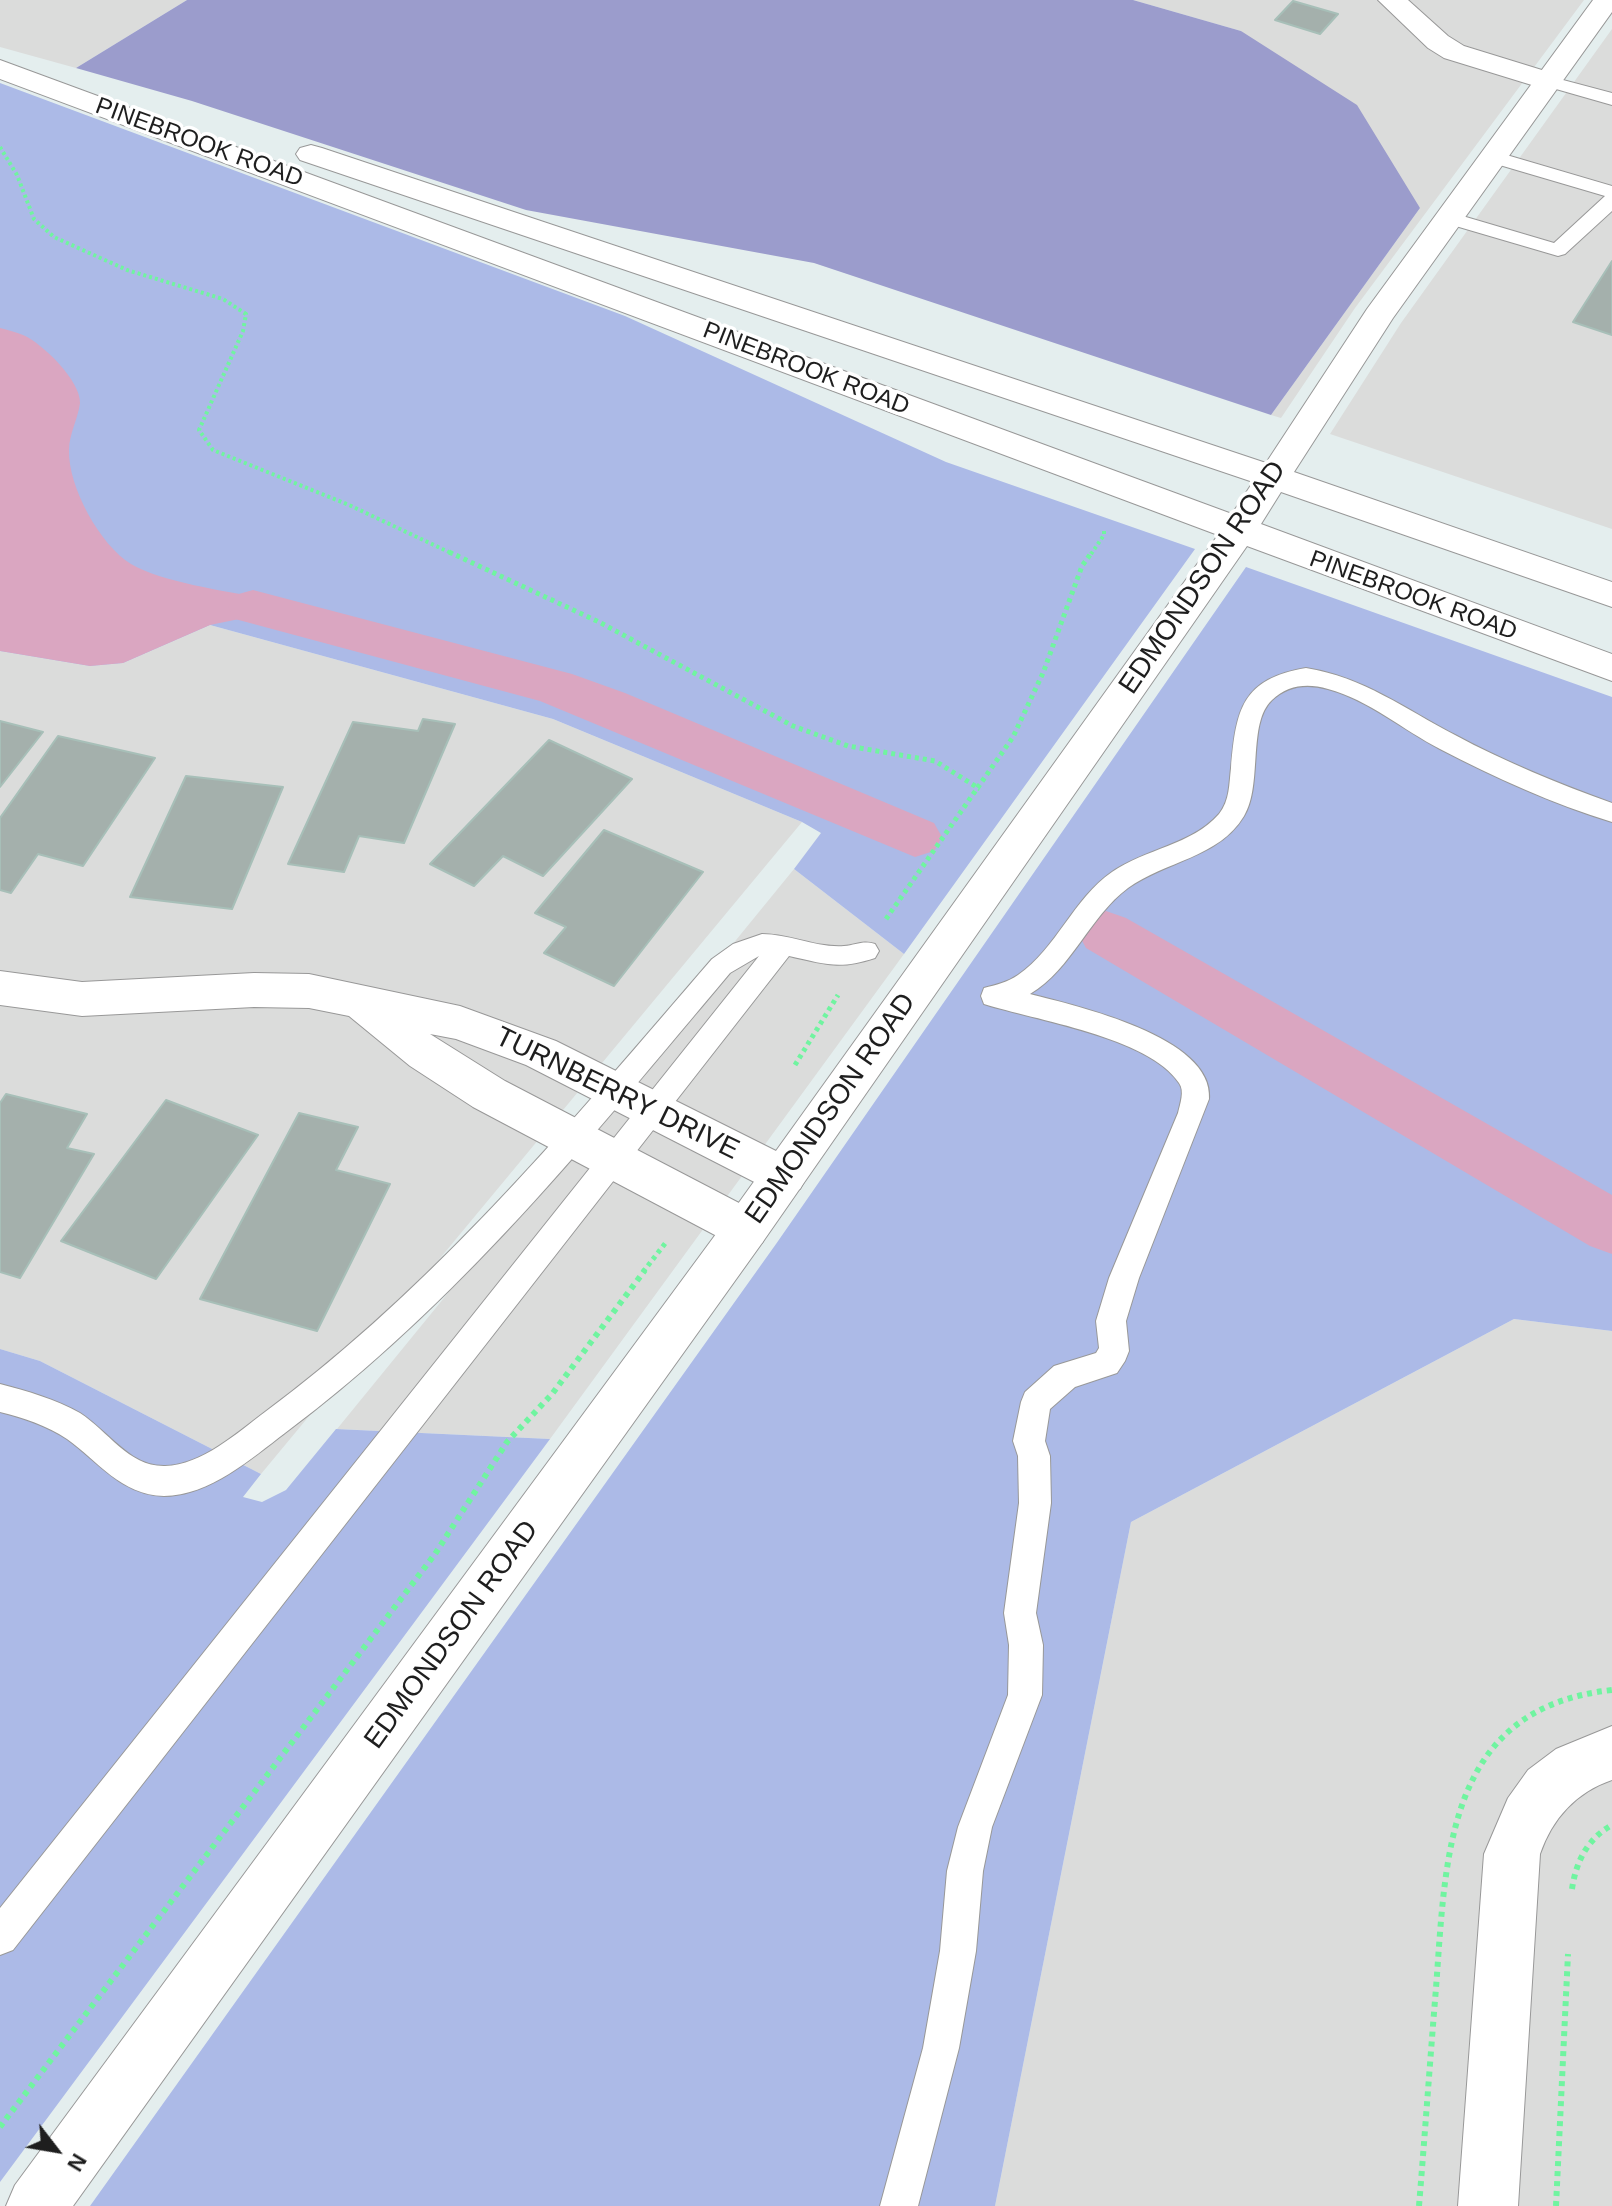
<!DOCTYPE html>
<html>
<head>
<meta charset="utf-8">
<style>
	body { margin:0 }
	#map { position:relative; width:1612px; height:2206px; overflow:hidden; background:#e4eeee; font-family:Helvetica,sans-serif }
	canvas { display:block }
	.north { position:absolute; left:16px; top:2110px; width:80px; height:80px; -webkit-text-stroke:6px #fff; paint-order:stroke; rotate:121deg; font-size:22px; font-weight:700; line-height:32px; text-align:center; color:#1e1e1e }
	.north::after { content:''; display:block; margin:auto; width:28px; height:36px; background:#1e1e1e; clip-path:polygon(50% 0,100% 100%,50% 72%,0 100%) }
</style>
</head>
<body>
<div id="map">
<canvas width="1612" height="2206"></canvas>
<div class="north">N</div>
</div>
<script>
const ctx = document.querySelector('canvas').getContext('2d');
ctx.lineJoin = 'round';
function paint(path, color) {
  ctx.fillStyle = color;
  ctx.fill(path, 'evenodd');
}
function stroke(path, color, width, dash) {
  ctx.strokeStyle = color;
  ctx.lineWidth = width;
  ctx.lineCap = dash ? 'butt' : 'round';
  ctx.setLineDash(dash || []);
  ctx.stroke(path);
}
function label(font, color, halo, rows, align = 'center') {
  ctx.font = font + ' Helvetica,sans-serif';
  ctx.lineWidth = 7;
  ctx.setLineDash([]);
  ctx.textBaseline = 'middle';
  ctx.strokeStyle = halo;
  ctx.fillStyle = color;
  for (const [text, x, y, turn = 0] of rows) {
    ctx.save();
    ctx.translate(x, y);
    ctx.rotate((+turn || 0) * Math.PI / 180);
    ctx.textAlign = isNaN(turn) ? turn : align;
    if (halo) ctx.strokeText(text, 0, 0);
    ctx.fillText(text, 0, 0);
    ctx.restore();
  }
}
paint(new Path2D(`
	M0,0H187L76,68L0,47Z
	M1133,0H1584L1355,308L1281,418L1271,415L1420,208L1241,31Z
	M1612,29V529L1330,434L1401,323Z
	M210,625L553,719L802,822L261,1474L40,1361L0,1349V651L90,666L123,663Z
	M794,869L904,954L550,1439L337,1429Z
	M1514,1319L1612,1331V2206H995L1131,1522Z`), '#dbdcdb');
paint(new Path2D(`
	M0,83L625,316L946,462L1195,549L904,954L794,869L821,833L802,822L553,719L210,625L123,663L90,666L0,651Z
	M1246,567L1612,697V1331L1514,1319L1131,1522L995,2206H90L776,1244Z
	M0,1349L40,1361L261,1474L243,1497L262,1502L286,1490L336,1429L550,1439L0,2182Z`), '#acbae7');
paint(new Path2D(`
	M187,0H1133L1241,31L1357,105L1420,208L1271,415L814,263L526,210L192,101L76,68Z`), '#9b9ccc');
paint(new Path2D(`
	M0,328C8,330 16,332 23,335C42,343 81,381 80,403C78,419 69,434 69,450C68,487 100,545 131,564C161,582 226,591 261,598L244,618L210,625L123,663L90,666L0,651Z`), '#daa6c1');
paint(new Path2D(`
	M253,590L572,674L625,693L934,823L942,837L934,851L915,857L540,701L235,619L228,607L235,595Z
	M1106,911L1126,918L1612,1195V1254L1590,1246L1086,948L1078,933L1086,918Z`), '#daa6c1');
const building = new Path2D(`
	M1293,1L1338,14L1320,34L1275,20Z
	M1612,261V335L1573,322Z
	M423,719L455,724L404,843L359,836L344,872L288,864L353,722L418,731Z
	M0,721L43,732L0,787Z
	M58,736L155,758L83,866L38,854L11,893L0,890V818Z
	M549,740L632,779L543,876L503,856L474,886L430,864Z
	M186,776L283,787L232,909L130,897Z
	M604,830L703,872L614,986L544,953L566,927L535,913Z
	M6,1094L87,1114L67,1148L94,1154L20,1278L0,1272V1103Z
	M166,1100L258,1135L156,1279L61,1241Z
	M299,1113L358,1127L336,1170L390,1184L317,1331L200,1299Z`);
paint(building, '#a4b0ac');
stroke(building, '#a7bfb8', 2);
const service = new Path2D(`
	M1548,76L1612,93V105L1542,85L1539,81L1542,77Z
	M1493,151L1612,186V211L1565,254L1558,256L1442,222L1439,218L1449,212L1554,243L1605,196L1486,161L1484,157L1486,153Z
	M1306,668C1363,677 1405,709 1455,735C1505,762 1559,784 1612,803V822C1553,804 1494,777 1440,749C1403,730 1369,700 1328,689C1307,683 1288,685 1272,700C1247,723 1263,785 1244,816C1219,858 1165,861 1128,888C1089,917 1072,969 1030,994C1077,1006 1214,1037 1209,1099L1139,1278L1126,1321L1129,1351L1125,1361L1117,1373L1075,1387L1050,1409L1045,1441L1050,1456L1051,1503L1036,1613L1043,1645L1042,1695L992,1827L983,1871L976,1951L959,2048L918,2206H880L923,2048L940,1951L947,1871L958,1827L1008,1695L1009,1645L1004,1613L1019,1503L1018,1456L1013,1441L1021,1402L1025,1392L1054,1366L1096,1353L1099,1348L1096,1321L1109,1278L1178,1113C1180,1104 1185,1091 1179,1083C1149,1037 1034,1020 984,1004L981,996L984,988C996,985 1008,982 1018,975C1057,948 1073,899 1112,872C1145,849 1192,845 1219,814C1230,800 1229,784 1231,768C1236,709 1242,679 1306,668Z
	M762,934C790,934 816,948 844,946C856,945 863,940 875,944L879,951L875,958C839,970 825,964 789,956L13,1950L0,1955V1908L759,956L730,973C592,1137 458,1304 285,1433C252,1458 209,1496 164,1496C121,1495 98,1461 67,1439C46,1425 24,1418 0,1412V1384C27,1391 55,1399 80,1413C108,1431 129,1467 165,1466C202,1465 237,1433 265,1412C437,1285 573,1120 712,959L733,944Z`);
const minor = new Path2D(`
	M1378,0H1408L1448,36L1464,46L1558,75L1562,81L1558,87L1548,90L1444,58L1428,48Z
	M0,971L82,982L254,973L309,974L460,1006L556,1041L800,1163L807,1176L800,1189L784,1195L768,1189L526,1065L456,1039L430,1034L505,1081L762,1215L769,1229L762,1243L746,1249L730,1243L473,1107L410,1066L349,1016L309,1008L254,1007L82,1016L0,1005Z
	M1612,1726V1780C1576,1792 1552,1819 1540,1854L1518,2206H1458L1484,1854L1508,1798L1528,1770L1556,1749Z`);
const tertiary = new Path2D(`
	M1593,0H1612V12L1393,318L1294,472L1612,582V607L1281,492L1261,524L1612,654V681L1247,546L762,1243L73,2206H6L15,2185L730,1215L1218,535L0,79V60L1232,514L1253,482L300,160L296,154L300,148L311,145L322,148L1266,463L1367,309Z`);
stroke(service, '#989898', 2);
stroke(minor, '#989898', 2);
stroke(tertiary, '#989898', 2);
stroke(new Path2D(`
	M0,147L17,175L34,219L54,237L127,270L223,299L246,314L243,331L199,430L213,450L349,505L453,554
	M1091,554L1104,535V528`), '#70f4a0', 4, [3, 3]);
stroke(new Path2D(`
	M449,552L599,622L793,726L848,746L935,761L980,789
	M886,919L1013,737L1043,673L1082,566L1092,552
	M795,1065L838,995
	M643,1272L667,1241`), '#70f4a0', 5, [4, 4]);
stroke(new Path2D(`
	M1572,1889C1576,1862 1587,1839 1612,1825
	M0,2127L435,1554L507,1442L552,1394L645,1270
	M1419,2206C1425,2133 1430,2061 1436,1988C1446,1857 1445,1708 1612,1690
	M1556,2206L1568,1954`), '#70f4a0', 6, [5, 5]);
paint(service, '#fff');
paint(minor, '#fff');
paint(tertiary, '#fff');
label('24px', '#1e1e1e', '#fff', [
	["PINEBROOK ROAD",199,143,20],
	["PINEBROOK ROAD",806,369,21],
	["PINEBROOK ROAD",1413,596,20]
]);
label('28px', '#1e1e1e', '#fff', [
	["EDMONDSON ROAD",1203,578,-56],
	["TURNBERRY DRIVE",617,1094,26],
	["EDMONDSON ROAD",831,1109,-55],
	["EDMONDSON ROAD",452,1635,-54]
]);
</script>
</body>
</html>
